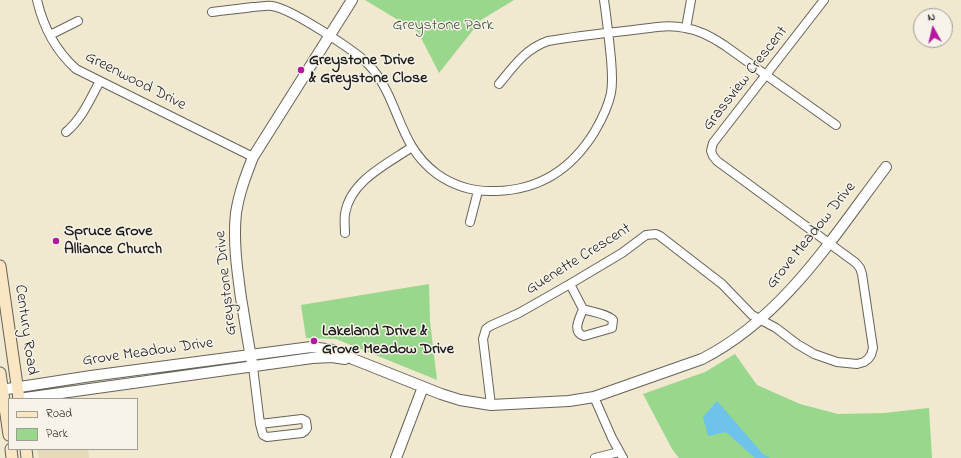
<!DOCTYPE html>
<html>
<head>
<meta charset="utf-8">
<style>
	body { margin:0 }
	#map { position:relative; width:961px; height:458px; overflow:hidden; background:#f0e8cf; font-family:"Indie Flower",sans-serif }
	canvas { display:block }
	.legend { position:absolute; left:8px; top:398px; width:130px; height:52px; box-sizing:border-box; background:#f7f3e8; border:1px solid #9f9d96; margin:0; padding:5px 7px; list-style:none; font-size:12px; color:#1c1c1c }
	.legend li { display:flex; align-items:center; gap:8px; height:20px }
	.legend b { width:20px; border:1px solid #9f9d96 }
	.north { position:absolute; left:913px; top:8px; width:40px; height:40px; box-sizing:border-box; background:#f7f3e8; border:1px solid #9f9d96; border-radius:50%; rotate:352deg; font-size:11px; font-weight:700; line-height:16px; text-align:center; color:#1c1c1c }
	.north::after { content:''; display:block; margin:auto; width:14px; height:18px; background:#b5179e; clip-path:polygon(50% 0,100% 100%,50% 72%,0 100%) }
</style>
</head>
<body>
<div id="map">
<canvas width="961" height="458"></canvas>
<ul class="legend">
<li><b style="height:5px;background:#fbe6c4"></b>Road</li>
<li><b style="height:11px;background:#99d78c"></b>Park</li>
</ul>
<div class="north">N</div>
</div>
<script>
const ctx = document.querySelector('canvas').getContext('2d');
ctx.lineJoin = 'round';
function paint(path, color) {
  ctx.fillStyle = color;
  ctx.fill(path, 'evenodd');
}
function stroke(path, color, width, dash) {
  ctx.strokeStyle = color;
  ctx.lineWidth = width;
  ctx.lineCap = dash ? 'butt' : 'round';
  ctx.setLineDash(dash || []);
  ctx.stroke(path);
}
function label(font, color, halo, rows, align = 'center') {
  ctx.font = font + ' "Indie Flower",sans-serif';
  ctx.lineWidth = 3;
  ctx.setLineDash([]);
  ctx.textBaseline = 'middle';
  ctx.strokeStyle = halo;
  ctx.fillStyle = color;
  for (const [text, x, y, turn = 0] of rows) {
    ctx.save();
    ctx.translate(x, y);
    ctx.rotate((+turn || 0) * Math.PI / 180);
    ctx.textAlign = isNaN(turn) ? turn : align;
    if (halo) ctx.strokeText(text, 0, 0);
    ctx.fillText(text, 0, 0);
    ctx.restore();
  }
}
paint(new Path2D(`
	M37,449H88L89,458H39Z`), '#e6daba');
paint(new Path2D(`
	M365,0H514L481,20L439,73L418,32Z
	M429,284L430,321L437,380L336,339L306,338L301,305Z
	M735,354L757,385L800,404L838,414L884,413L929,408L932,458H679L672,449L643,394L705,372Z`), '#99d78c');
paint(new Path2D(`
	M717,401L763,454L770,458H755L726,432L708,436L703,417Z`), '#6dc3ea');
const minor = new Path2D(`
	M37,0C43,26 56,51 76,69L253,157
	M212,12C226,10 239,9 253,7C259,7 266,5 272,6C290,8 354,50 368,64C376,72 382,82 387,92C402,123 407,152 437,174C454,186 475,192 496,191C540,190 572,169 595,131C602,119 608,107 611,93C613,82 612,71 611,59C609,39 607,20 604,0
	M686,28L691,0
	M50,35L78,21
	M499,84C514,66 525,49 548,41C576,36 605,33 633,30C650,28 668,24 685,28C700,30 712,37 724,45L836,125
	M66,132C82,119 90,99 100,81
	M470,222L478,191
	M345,233C345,227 344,220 345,214C350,181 387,164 412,147
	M570,284L583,309C591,312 608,314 613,320L612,328L584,336C571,332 580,318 583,309
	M253,367L260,424L263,435L267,437L302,433L305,431L307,428L306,421L302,419L260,424
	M594,397L612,438L623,458
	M491,405L483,339L486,329L490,326L519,313L570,284L622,253L646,235L656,234L660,236L722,284L752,315L776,328L797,344L814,354L837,362L857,364L864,362L868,359L871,355L873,348L862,274L860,268L856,263L717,161L713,156L711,151L713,143L824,0
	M595,458L619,452`);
const tertiary = new Path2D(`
	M253,367C248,344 245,321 241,298C237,269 233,241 236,213C239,193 246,175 253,157L352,0
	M0,390L91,376L311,347L333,350L353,359L441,394L460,400L491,405L569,401L594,397L702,359C783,318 833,237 886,167
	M18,399L312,358L332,357L345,359
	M396,458L423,387`);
const secondary = new Path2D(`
	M0,266L19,399
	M0,373L9,435
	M11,449L12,458
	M26,449L27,458`);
stroke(minor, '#66635b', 10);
stroke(tertiary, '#66635b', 12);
stroke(secondary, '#66635b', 13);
stroke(minor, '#fff', 8);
stroke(tertiary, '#fff', 10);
stroke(secondary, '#fbe6c4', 11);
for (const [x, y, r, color] of [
	[301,70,4,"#b5179e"],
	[56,241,4,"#b5179e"],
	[314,341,4,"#b5179e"]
]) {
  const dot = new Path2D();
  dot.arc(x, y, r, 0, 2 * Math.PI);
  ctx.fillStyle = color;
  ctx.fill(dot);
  stroke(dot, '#f7f3e8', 1.5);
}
label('16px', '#42543e', '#f7f3e8', [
	["Greystone Park",443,26]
]);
label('bold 16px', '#1c1c1c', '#f7f3e8', [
	["Greystone Drive",309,61],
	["& Greystone Close",309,79],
	["Spruce Grove",64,232],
	["Alliance Church",64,250],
	["Lakeland Drive &",322,332],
	["Grove Meadow Drive",322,350]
], 'left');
label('16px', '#1c1c1c', '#f7f3e8', [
	["Grassview Crescent",746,79,-52],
	["Greenwood Drive",135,82,27],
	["Grove Meadow Drive",812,236,-51],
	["Guenette Crescent",579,260,-32],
	["Greystone Drive",227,283,-96],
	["Century Road",25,330,82],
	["Grove Meadow Drive",148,353,-8]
]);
</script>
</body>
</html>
